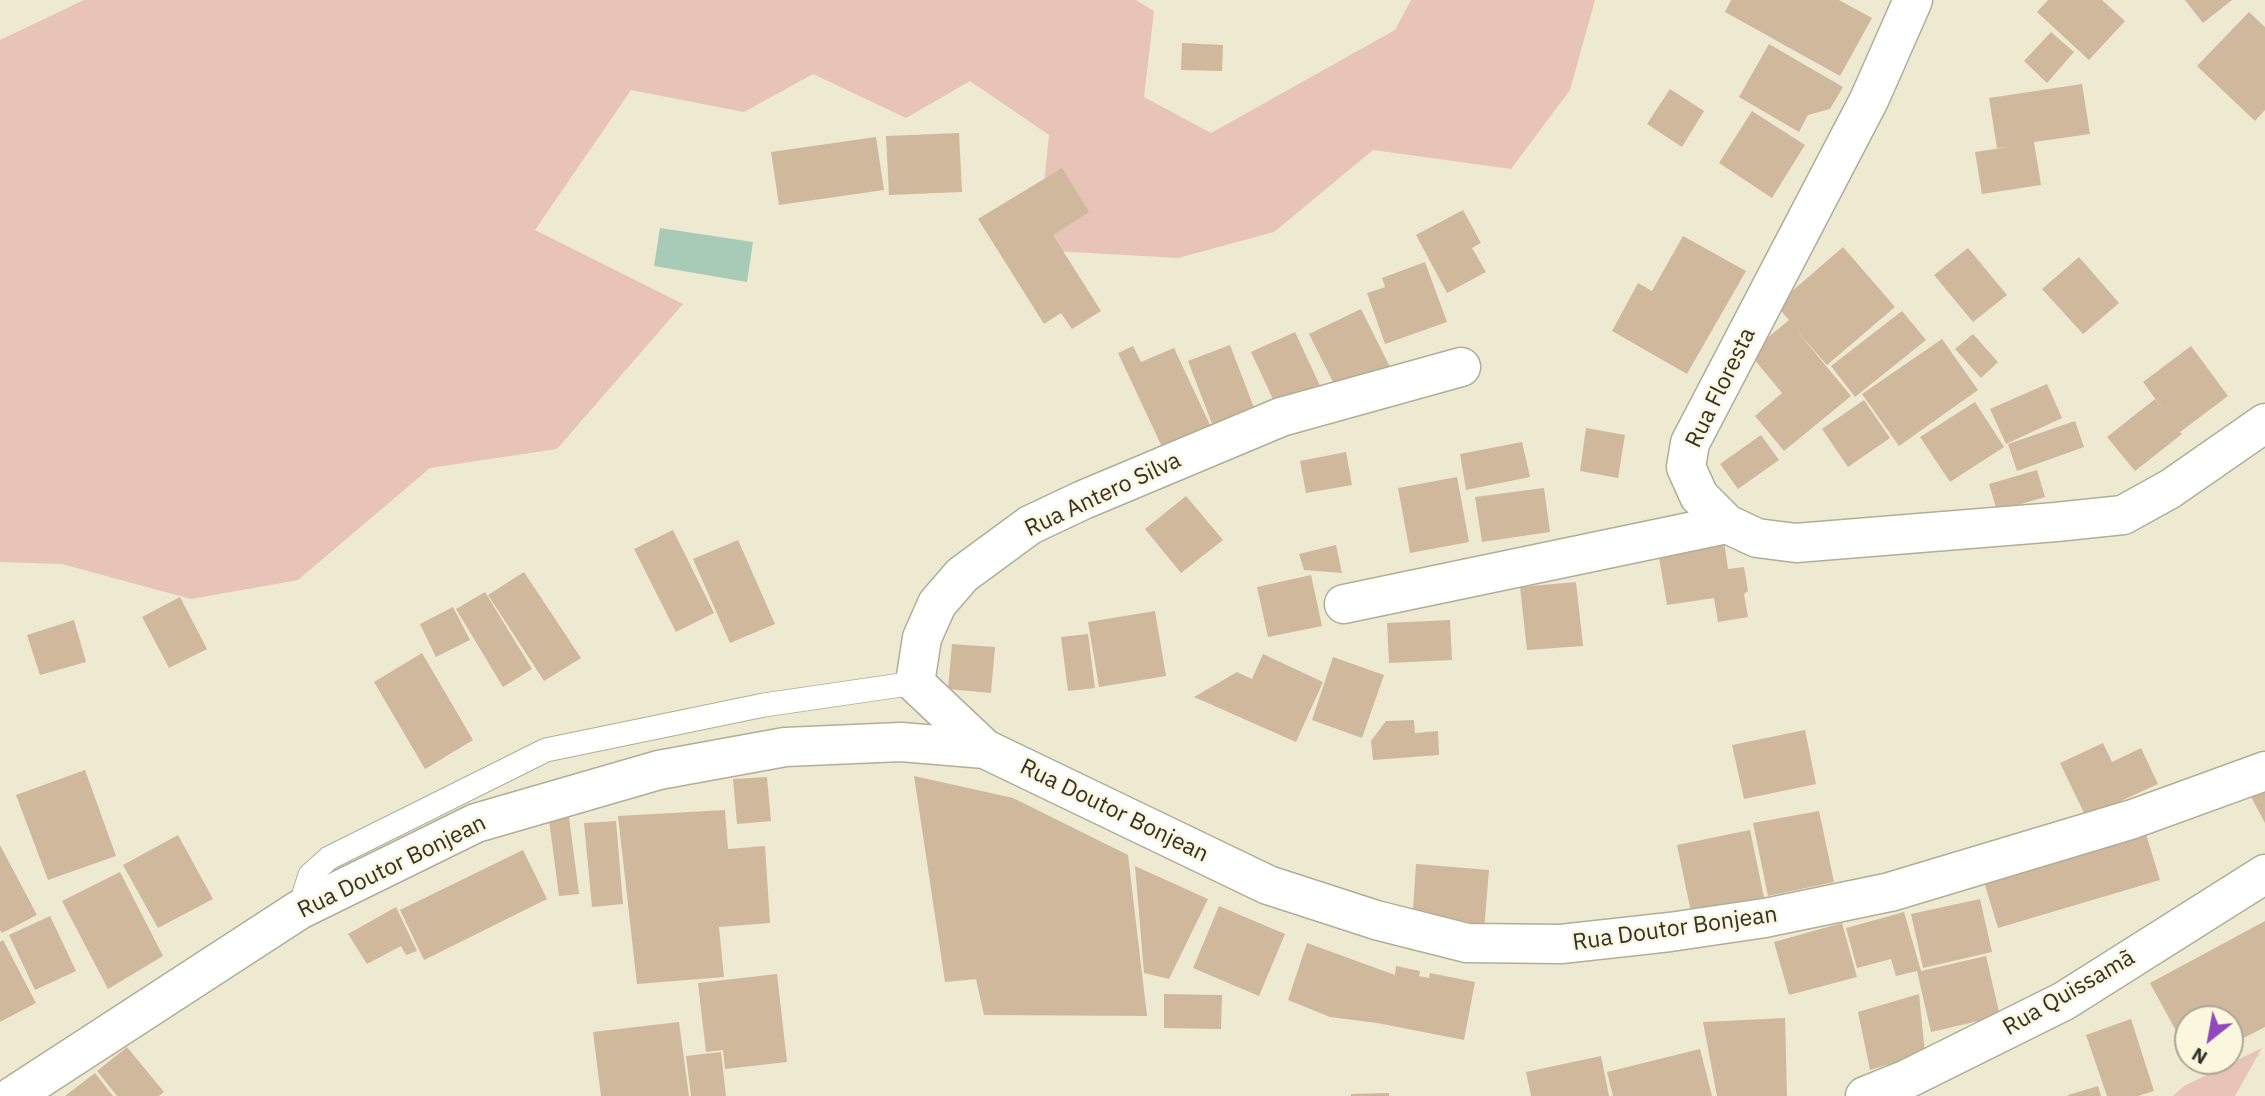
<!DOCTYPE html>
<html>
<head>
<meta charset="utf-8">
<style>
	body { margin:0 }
	#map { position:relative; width:2265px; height:1096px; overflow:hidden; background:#eeead2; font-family:"IBM Plex Sans",sans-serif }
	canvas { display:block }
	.north { position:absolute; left:2174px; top:1005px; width:70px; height:70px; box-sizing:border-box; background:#fbf7df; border:2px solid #aba896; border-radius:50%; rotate:211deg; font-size:19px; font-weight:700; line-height:28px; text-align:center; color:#333128 }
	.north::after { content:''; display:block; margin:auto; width:24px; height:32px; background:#8f49bd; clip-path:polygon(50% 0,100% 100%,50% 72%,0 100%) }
</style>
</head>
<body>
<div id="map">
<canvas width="2265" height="1096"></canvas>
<div class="north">N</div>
</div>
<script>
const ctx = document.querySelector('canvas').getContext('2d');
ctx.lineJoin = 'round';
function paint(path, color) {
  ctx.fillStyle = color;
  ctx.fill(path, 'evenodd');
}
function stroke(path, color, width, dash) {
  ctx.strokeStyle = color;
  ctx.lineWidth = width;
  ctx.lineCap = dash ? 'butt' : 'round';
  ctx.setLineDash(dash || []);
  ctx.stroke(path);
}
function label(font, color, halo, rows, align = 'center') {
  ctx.font = font + ' "IBM Plex Sans",sans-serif';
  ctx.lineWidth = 5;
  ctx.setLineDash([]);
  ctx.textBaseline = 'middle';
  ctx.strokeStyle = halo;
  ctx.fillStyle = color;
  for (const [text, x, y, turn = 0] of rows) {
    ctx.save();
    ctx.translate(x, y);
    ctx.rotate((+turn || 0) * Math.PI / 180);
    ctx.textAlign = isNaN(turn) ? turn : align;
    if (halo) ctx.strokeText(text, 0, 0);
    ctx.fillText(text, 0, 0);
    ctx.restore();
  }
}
paint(new Path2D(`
	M84,0H1136L1154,11L1144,97L1211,133L1395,30L1411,0H1595L1570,90L1511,169L1373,150L1274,232L1178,258L1037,250L1049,135L970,81L906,118L813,74L744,112L631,90L535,230L683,304L557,449L430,468L298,580L191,599L62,564L0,562V40Z
	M2262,1048L2235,1096H2173L2184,1086Z`), '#e7c4b7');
paint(new Path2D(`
	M660,228L753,242L747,282L654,266Z`), '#a8cbb7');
paint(new Path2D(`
	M1731,0H1839L1872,18L1840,76L1725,12Z
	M2048,0H2102L2125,21L2089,60L2037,12Z
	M2185,0H2232L2203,23Z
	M2249,12L2265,27V110L2255,121L2197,66Z
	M2051,32L2074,52L2047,83L2024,61Z
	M1182,43L1223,45L1222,71L1181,70Z
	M1769,44L1843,87L1830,109L1808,115L1799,132L1739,97Z
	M2082,84L2090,134L2034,142L2041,185L1982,194L1975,152L2008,147L1997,148L1989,98Z
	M1670,89L1704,111L1682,147L1647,124Z
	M1752,111L1805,145L1772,198L1719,163Z
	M959,133L962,192L889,195L886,136Z
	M876,137L884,190L779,205L771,152Z
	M1062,168L1089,212L1053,235L1101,311L1072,329L1061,313L1044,324L978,219Z
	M1463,210L1481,243L1472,248L1486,272L1447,293L1416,235Z
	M1683,236L1746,271L1687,374L1612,331L1638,283L1652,291Z
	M1843,247L1895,307L1827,365L1797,331L1851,396L1784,451L1755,416L1782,393L1749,353L1789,320L1776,305Z
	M1968,248L2007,295L1973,322L1934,275Z
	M2079,257L2119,303L2083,334L2042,289Z
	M1425,262L1447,322L1385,344L1367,293L1385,287L1382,278Z
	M1361,309L1392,371L1340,396L1309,334Z
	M1902,311L1926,340L1855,397L1831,366Z
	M1295,332L1322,390L1278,410L1251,352Z
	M1973,334L1998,362L1981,378L1955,349Z
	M1942,339L1978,390L1899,446L1862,394Z
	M1230,345L1256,413L1214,429L1188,361Z
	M1133,346L1141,362L1174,348L1211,427L1163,449L1118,353Z
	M2191,346L2228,396L2180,432L2182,434L2135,471L2107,437L2155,399L2163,409L2143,382Z
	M2047,384L2062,418L2006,444L1990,409Z
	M1864,400L1890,438L1848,467L1822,429Z
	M1975,402L2004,447L1950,482L1920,437Z
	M2075,421L2084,447L2017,471L2008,444Z
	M1586,428L1625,435L1618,478L1580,471Z
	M1761,435L1779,460L1738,489L1720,464Z
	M1522,442L1530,477L1466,490L1460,454Z
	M1346,452L1352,485L1306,493L1300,461Z
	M2037,470L2045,497L1997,511L1989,484Z
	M1457,477L1469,542L1410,553L1398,488Z
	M1544,488L1550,532L1482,542L1475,497Z
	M1186,496L1223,540L1181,573L1145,529Z
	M673,530L714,613L676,632L634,549Z
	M738,540L775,624L730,643L693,559Z
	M1724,541L1728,569L1744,567L1748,591L1744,594L1748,617L1718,622L1714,598L1667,605L1658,551Z
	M1336,545L1342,573L1304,570L1299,554Z
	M524,572L581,658L544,681L488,595Z
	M1311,575L1322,626L1268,637L1257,587Z
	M1576,582L1583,646L1527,650L1520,587Z
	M485,592L532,669L503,687L456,609Z
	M180,597L207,649L169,668L142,617Z
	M453,607L470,640L436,657L420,624Z
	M1155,611L1166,676L1099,687L1088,622Z
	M74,620L86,662L40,675L27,635Z
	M1450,620L1452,660L1389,663L1387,623Z
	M1088,634L1095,688L1068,691L1061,637Z
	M952,644L995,647L991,693L948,689Z
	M422,653L473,740L425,769L374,682Z
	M1263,654L1323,682L1296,742L1194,697L1237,672L1252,679Z
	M1333,657L1384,675L1362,738L1312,720Z
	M1414,720L1415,733L1438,731L1439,755L1373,760L1371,741L1386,721Z
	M1805,730L1816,784L1744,799L1732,745Z
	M2103,743L2112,762L2141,748L2158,784L2086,817L2060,763Z
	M85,770L116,856L48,880L16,795Z
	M914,776L1013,798L1128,855L1147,1016L984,1015L976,979L945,982Z
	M767,777L771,821L737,824L733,779Z
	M2265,790V823L2251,797Z
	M725,810L728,849L765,846L770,923L719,927L724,977L637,984L618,816Z
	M1819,811L1834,882L1768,896L1753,823Z
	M569,817L579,894L559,896L549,820Z
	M616,821L623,904L592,907L584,823Z
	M1750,830L1765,902L1692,917L1677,845Z
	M2146,834L2160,880L1998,928L1984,882Z
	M178,835L213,899L158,928L123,865Z
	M0,845L37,915L2,933L0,930Z
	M523,850L547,899L424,960L400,910Z
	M1416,864L1489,870L1484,930L1412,923Z
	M1135,866L1208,899L1169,979L1144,973Z
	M120,872L163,956L108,989L62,901Z
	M1980,899L1992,952L1923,968L1911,914Z
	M1219,906L1285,934L1259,996L1193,968Z
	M396,907L417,951L406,955L401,946L367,964L348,934Z
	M1904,912L1921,971L1986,956L2000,1016L1931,1032L1917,971L1896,976L1891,959L1857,968L1846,928Z
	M50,916L76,971L35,990L9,935Z
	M2265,921V1027L2230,1045V1019H2188V1053L2150,983Z
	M1842,923L1857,977L1789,995L1774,942Z
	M3,940L36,1003L0,1022V942Z
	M1307,943L1395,975L1396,966L1420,971L1419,976L1429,978L1430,973L1475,982L1464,1040L1377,1023L1330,1017L1288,1000Z
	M777,974L787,1062L725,1069L723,1050L706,1052L698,983Z
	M1164,994L1222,995L1221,1029L1164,1028Z
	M1919,994L1925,1053L1870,1070L1858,1012Z
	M1785,1018L1787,1096H1717L1703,1022Z
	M2131,1019L2154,1091L2138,1096H2107L2086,1035Z
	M679,1022L689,1096H601L593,1032Z
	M127,1047L164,1092L159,1096H117L97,1071Z
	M1700,1049L1712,1096H1613L1607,1072Z
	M721,1052L726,1096H691L686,1056Z
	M1601,1056L1609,1096H1531L1526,1072Z
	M95,1073L113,1096H65Z
	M2098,1086L2101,1096H2068V1095Z
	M1389,1093V1096H1351V1094Z`), '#d0b89d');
const lane = new Path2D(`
	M299,910L310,875L329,858L546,750L764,705L915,683`);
const street = new Path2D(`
	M1913,0L1869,100L1690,443L1686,467L1699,496L1727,524L1757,538L1796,543L2056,522L2123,515L2170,489L2265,423
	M1344,604L1727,524
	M985,749L915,683L922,638L937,604L962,575L1030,525L1083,500L1281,417L1461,367
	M13,1096L299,910L476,823L659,770L785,747L901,742L985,749L1268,885L1376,920L1467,943L1561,944L1670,932L1765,918L1890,892L2133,819L2265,771`);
const secondary = new Path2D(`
	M1865,1096L1907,1079L2064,1001L2265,874`);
stroke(lane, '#b1ad96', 25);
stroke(street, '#b1ad96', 41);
stroke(secondary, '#b1ad96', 41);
stroke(lane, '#fff', 23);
stroke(street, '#fff', 38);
stroke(secondary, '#fff', 38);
label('23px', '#333128', '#fbf7df', [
	["Rua Floresta",1721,388,-64],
	["Rua Antero Silva",1103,495,-25],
	["Rua Doutor Bonjean",1114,811,26],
	["Rua Doutor Bonjean",392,867,-26],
	["Rua Doutor Bonjean",1675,929,-8],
	["Rua Quissamã",2069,993,-30]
]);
</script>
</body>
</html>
